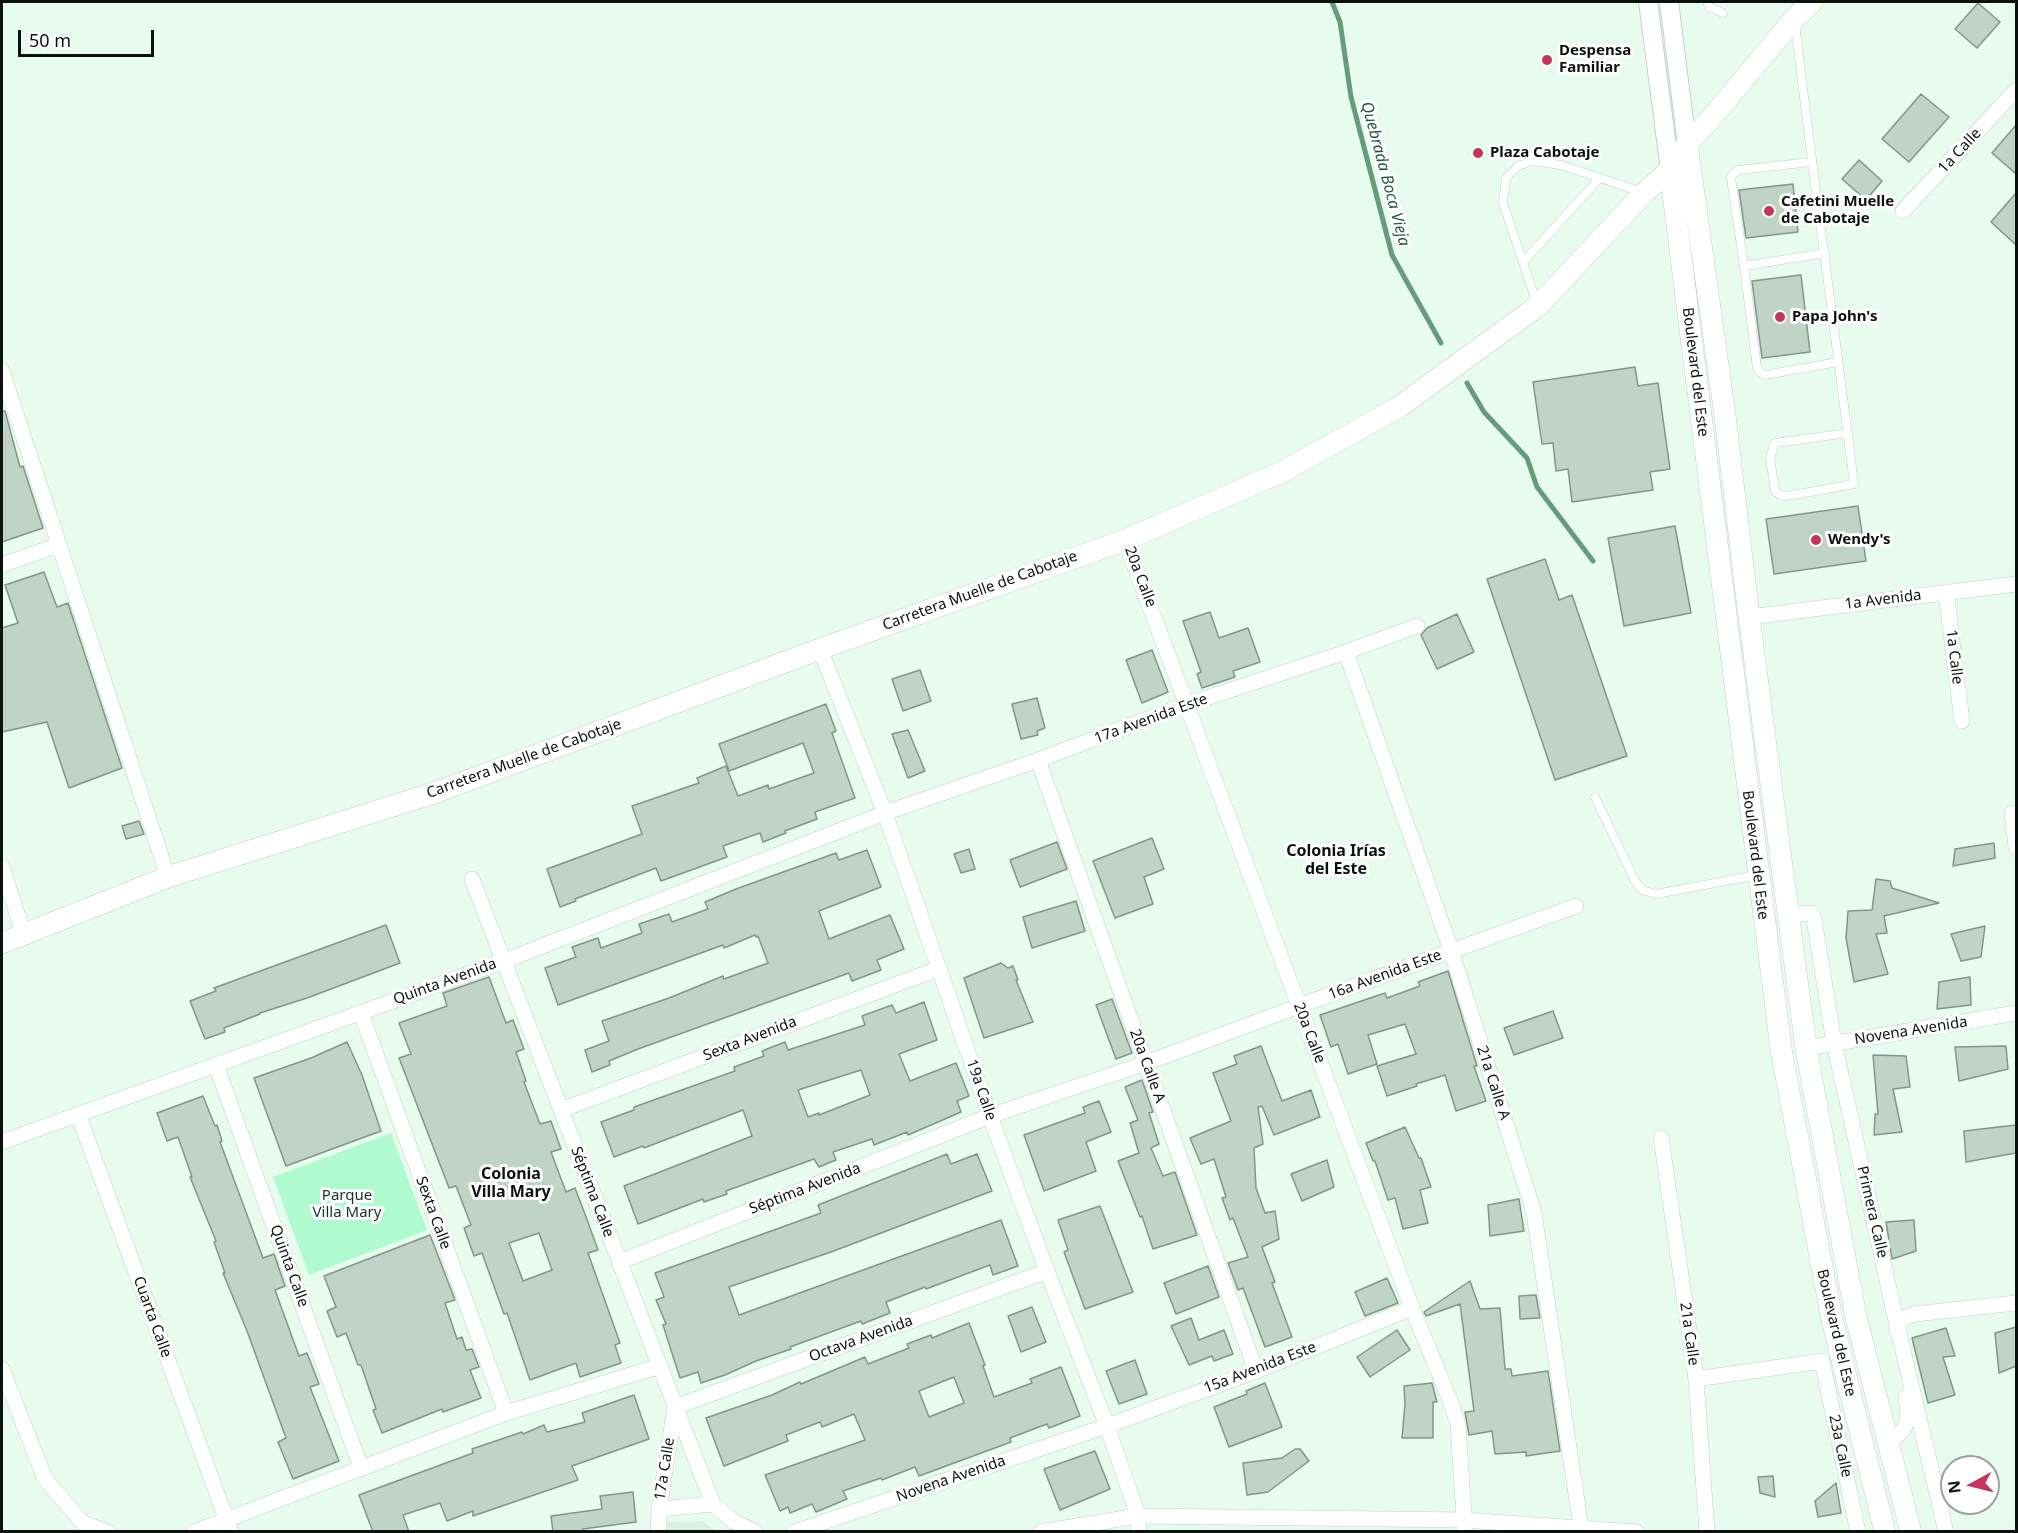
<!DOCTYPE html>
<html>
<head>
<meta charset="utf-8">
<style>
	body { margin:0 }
	#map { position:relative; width:2018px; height:1533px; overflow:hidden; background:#e7fcef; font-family:"Noto Sans",sans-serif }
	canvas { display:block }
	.frame { position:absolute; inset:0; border:3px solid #0b120e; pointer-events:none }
	.north { position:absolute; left:1940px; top:1455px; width:60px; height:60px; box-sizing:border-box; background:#fff; border:2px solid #9da09f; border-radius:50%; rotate:263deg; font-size:16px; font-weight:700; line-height:24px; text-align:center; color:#0b120e }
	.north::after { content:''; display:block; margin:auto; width:21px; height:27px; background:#c4355d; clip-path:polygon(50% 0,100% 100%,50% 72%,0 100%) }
	.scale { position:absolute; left:18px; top:30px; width:136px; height:27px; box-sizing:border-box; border:3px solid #0b120e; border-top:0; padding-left:8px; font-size:18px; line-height:21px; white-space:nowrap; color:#0b120e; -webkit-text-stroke:4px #fff; paint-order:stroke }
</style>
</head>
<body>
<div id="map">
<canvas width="2018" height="1533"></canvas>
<div class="frame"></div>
<div class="north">N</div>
<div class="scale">50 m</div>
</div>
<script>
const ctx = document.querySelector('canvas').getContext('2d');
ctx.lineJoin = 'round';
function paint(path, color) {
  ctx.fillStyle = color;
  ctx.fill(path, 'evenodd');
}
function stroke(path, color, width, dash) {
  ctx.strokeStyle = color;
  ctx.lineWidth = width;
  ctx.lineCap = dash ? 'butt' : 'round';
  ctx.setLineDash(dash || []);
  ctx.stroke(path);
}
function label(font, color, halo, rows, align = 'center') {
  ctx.font = font + ' "Noto Sans",sans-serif';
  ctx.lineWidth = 6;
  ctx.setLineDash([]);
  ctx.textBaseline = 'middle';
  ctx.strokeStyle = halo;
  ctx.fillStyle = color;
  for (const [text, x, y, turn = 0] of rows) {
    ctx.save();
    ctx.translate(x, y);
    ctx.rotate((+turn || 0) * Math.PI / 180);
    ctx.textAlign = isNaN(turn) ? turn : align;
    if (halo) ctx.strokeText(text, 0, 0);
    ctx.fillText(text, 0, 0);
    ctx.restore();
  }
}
paint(new Path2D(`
	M702,1521L716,1531L665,1532L666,1522Z`), '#d6f2e1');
paint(new Path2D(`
	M391,1133L427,1230L309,1275L273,1177Z`), '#affacf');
stroke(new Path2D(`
	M1332,2L1340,22L1351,97L1392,255L1441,343
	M1467,383L1484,412L1527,458L1537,487L1593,561`), '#659c7d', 5);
const building = new Path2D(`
	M1978,3L2000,22L1977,48L1955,29Z
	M1921,94L1949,117L1909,162L1882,139Z
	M2016,125V174L1992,153Z
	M1859,160L1882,181L1866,200L1842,179Z
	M1793,184L1798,232L1746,238L1739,190Z
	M2016,193V245L1991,222Z
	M1801,275L1810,352L1762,358L1752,281Z
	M1635,367L1638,386L1658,383L1670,469L1650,472L1653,490L1572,502L1568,469L1556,471L1553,443L1542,444L1533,382Z
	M2,411H5L20,467L23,466L43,528L2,542Z
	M1858,506L1866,561L1774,574L1766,519Z
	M1675,526L1691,613L1624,626L1608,538Z
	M1545,559L1559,600L1572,595L1627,756L1555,780L1487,579Z
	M44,572L57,607L68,603L122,768L69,788L47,722L2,732V628L18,623L5,585Z
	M1210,612L1219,638L1248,628L1260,662L1233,671L1235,677L1202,688L1197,674L1201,672L1183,621Z
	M1457,614L1474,652L1437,669L1421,635L1427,628Z
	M1152,650L1168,692L1142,703L1126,660Z
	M920,670L931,701L903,711L892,679Z
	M1037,698L1045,728L1037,731L1038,735L1021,739L1012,704Z
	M826,704L836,731L832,733L855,798L815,812L817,819L785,831L786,833L763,842L760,833L723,846L727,857L661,881L656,868L575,899L576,901L560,907L547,869L642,834L632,806L699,783L697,778L726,766L738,796L768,785L769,789L814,773L803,743L729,771L719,744Z
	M908,730L925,771L908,778L892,734Z
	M139,821L144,834L126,839L122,826Z
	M1152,838L1164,869L1144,877L1153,904L1115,918L1093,861Z
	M1057,842L1067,869L1020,887L1010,860Z
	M1994,843L1995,858L1953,866L1955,849Z
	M969,849L975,869L961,873L954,854Z
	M867,850L881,887L819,911L829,939L890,915L904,949L877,960L881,970L852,981L849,973L638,1049L609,1061L610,1065L592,1072L585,1050L609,1041L602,1021L669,998L723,976L724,979L768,963L758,936L756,937L755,935L724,948L723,945L558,1005L545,968L576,957L572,947L598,938L601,948L642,933L639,924L669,914L672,922L708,909L705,902L736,889L836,853L839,860Z
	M1876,879L1890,881L1892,888L1939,903L1884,916L1887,933L1876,934L1888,974L1854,982L1846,938L1848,911L1872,910Z
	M1076,901L1085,931L1032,948L1023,917Z
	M386,925L400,963L307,998L260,1013V1014L224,1028L225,1032L205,1039L190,1001L216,991L214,988Z
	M1985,926L1981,957L1961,961L1951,934Z
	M1001,963L1008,968L1013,966L1018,980H1016L1033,1022L984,1038L964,978Z
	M1448,971L1477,1066H1474L1486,1101L1456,1111L1445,1075L1416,1084L1417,1086L1387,1096L1377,1066L1416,1054L1405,1024L1368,1035L1377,1064L1348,1074L1338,1044L1331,1047L1320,1015L1385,993L1387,998L1420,986L1418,982Z
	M489,977L506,1023L513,1020L524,1049L516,1052L526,1081L524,1082L540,1124L551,1121L561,1149L551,1152L566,1192L575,1188L585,1214L598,1250L588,1253L620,1343L615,1345L621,1363L580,1377L576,1363L530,1380L507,1313L504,1314L482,1253L474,1256L464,1228L471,1225L456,1186L449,1188L399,1058L411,1054L399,1023L447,1006L443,993ZM539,1233L552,1270L523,1281L509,1243Z
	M1970,977L1971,1005L1937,1009L1939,982Z
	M1112,999L1132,1053L1116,1059L1096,1005Z
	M924,1002L937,1040L899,1054L910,1081L956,1063L969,1096L957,1101L961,1112L908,1135L907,1132L874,1145L872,1139L833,1152L836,1160L819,1167L814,1159L726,1191L727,1194L704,1202L703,1199L638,1224L624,1186L752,1136L743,1110L644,1148L643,1146L614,1157L601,1122L634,1110V1107L735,1071L734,1067L764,1056L762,1051L785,1042L788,1050L865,1025L862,1016L892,1005L896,1013ZM861,1070L870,1095L819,1115V1113L808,1117L798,1090Z
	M1553,1011L1563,1038L1514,1055L1504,1028Z
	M347,1042L362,1075L381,1131L286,1166L254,1078L311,1058Z
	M1261,1046L1282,1101L1311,1090L1320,1117L1274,1135L1262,1106L1258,1107L1263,1144L1254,1148L1256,1188L1265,1213L1275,1211L1279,1239L1262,1247L1275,1282L1272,1283L1292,1337L1265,1347L1243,1288L1238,1290L1228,1263L1248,1257L1233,1218L1230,1220L1222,1198L1226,1197L1214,1159L1201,1164L1190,1138L1231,1121L1213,1073L1237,1064L1234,1056Z
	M2006,1046L2008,1069L1959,1081L1955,1047Z
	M1873,1055L1906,1056L1910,1087L1893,1089L1902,1132L1874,1135L1875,1114H1878Z
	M1142,1080L1153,1112L1149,1113L1159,1144L1151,1148L1163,1176L1175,1172L1197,1235L1153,1249L1142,1216L1140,1217L1118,1161L1139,1153L1130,1123L1138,1120L1125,1087Z
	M203,1096L215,1126L217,1125L222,1141L220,1142L263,1258L274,1254L285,1286L275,1290L299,1356L307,1353L319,1384L310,1387L339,1461L293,1479L278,1442L286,1438L247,1331L223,1273H225L214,1242L216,1241L190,1177H192L178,1137L167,1141L157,1113Z
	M1099,1101L1111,1132L1086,1142L1096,1171L1044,1191L1024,1135L1085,1113L1083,1107Z
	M2016,1125V1153L1966,1162L1964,1131Z
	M1405,1127L1419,1158H1421L1431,1187L1420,1190L1428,1223L1403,1229L1395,1198L1388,1200L1375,1161H1373L1366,1143Z
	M947,1154L951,1164L977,1154L992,1191L831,1252L729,1287L739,1315L1001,1220L1018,1266L993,1275L990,1265L926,1289L925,1287L886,1302L890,1313L862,1324L861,1321L790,1347L791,1349L756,1361L725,1375L701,1383L698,1372L680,1378L663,1325L666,1324L656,1300L664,1297L655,1273L821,1213L818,1205Z
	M1327,1160L1334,1187L1302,1201L1291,1174Z
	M1519,1199L1524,1231L1490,1236L1488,1205Z
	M1100,1206L1133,1292L1085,1309L1064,1252L1068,1250L1058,1220Z
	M1914,1220L1916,1251L1892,1259L1886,1222Z
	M430,1235L455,1300L445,1303L457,1339L462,1337L466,1350L472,1349L479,1367L470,1370L481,1398L443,1412L442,1409L382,1433L373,1410L376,1409L361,1365H358L346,1333L337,1337L327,1311L336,1307L324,1276Z
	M1208,1266L1219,1297L1176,1314L1164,1283Z
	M1387,1278L1398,1303L1365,1316L1355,1292Z
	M1470,1281L1480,1309L1500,1308L1505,1369H1511L1512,1376L1548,1371L1560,1451L1526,1456V1452L1495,1454L1492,1431L1469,1435L1465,1412L1474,1411L1460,1304L1426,1316L1424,1312Z
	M1536,1295L1540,1318L1520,1319L1519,1296Z
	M1032,1307L1046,1342L1021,1352L1008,1316Z
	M1191,1318L1199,1340L1224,1330L1233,1354L1214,1361L1212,1356L1189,1365L1171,1326Z
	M969,1323L985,1365L983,1366L994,1397L1032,1383L1030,1379L1061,1367L1080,1416L1049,1428L1047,1424L1010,1438L1011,1442L919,1476L915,1467L882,1480L881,1478L843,1491L847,1499L816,1512L812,1504L790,1513L788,1507L780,1511L765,1475L865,1440L854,1414L822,1427L820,1422L786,1435L788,1441L724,1466L706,1418L772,1395L800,1382L801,1384L865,1357L868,1364L909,1348L907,1344L931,1335L932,1338ZM954,1377L964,1403L929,1417L919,1391Z
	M2016,1327V1366L1999,1373L1995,1333Z
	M1946,1328L1955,1356L1943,1357L1955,1395L1928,1403L1912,1338Z
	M1397,1330L1410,1350L1370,1377L1357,1357Z
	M1135,1360L1147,1394L1119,1404L1106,1371Z
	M1265,1383L1282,1427L1229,1447L1214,1407L1247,1394L1246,1391Z
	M1432,1383L1437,1402H1433V1438H1402L1405,1404L1404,1386Z
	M634,1395L649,1439L572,1466L578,1480L473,1516V1511L447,1521L440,1503L403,1515L409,1532H373L359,1495L473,1453L472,1449L522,1432L523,1434L544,1425L547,1432L585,1422L582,1413Z
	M1295,1449H1300L1309,1461L1268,1492L1247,1495L1243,1463L1282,1458Z
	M1095,1451L1110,1489L1060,1510L1044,1469Z
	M1773,1476L1775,1497L1760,1493L1758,1477Z
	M1836,1483L1841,1513L1818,1517L1815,1501Z
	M633,1492L636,1522L583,1529V1532H553L551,1516L602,1509L600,1496Z`);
paint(building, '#c0d3c7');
stroke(building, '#82958a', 1.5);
const service = new Path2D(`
	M1707,2L1709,7L1723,13
	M1795,23C1813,177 1835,330 1854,484L1787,496L1780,495L1775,491L1770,458L1775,443L1848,433
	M1825,253L1744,266L1757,368L1761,373L1765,375L1838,362
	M1524,261L1599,179
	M1744,266L1731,178L1734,173L1739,170L1811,162
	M1537,304L1503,203L1506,178L1518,166L1532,161L1561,165L1642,192
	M1595,797L1635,881L1642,890L1656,894L1758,875`);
const minor = new Path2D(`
	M1903,211L2016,90
	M2,371L168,877
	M1125,540L1412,1308L1449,1398L1458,1424L1465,1532
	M2,565L58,545
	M1946,592L1962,721
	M1749,617L2016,584
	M820,649L885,813L990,1116L1047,1271L1107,1426L1138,1516L1139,1532
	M1346,652L1451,950L1534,1213L1581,1528
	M1038,760L1256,1371
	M2012,813L2016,847
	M2,867L24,935
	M472,879L713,1504
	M1789,915L1811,913L1814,919L1834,1043L1897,1325L1946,1532
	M361,1013L506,1413
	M1806,1048L2016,1013
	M216,1065L361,1468
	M561,1110L940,968
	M78,1114L231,1532
	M1661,1138L1696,1379L1707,1532
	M2,1142L504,961L885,813L1038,760L1188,704L1346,652L1417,626
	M619,1262L990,1116L1146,1063L1299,1006L1576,906
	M1897,1331C1897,1319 1905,1317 1915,1314L2016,1303
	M2,1369L45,1479L83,1523L108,1532
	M1696,1379L1822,1361L1858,1532
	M1889,1443C1908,1429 1910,1420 1906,1397
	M659,1509L713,1504L733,1521L755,1532
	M194,1532L506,1413L660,1366
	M658,1532L659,1509L675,1407L1047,1271
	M794,1532L1107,1426L1256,1371L1412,1308
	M1041,1532L1138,1516L1464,1520L1636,1532`);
const tertiary = new Path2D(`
	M1648,2L1670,170
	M1669,2L1687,144`);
const secondary = new Path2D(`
	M1687,144L1725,416L1749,617L1806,1048L1856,1317L1911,1532
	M1670,170L1781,1049L1832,1320L1885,1532
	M2,943L168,877L437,792L820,649L1125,540L1282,472L1399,407L1538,306L1644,193L1670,170L1687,144L1714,115L1795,18L1812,2`);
stroke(service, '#bfd3c7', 9);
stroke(minor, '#bfd3c7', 16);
stroke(tertiary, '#bfd3c7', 20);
stroke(secondary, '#bfd3c7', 22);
stroke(service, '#fff', 8);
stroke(minor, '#fff', 15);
stroke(tertiary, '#fff', 18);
stroke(secondary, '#fff', 21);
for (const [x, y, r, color] of [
	[1547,60,6,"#c4355d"],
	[1478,153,6,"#c4355d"],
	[1769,211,6,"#c4355d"],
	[1780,317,6,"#c4355d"],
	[1816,540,6,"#c4355d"]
]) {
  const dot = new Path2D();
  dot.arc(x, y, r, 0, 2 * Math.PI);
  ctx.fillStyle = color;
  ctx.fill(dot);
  stroke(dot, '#fff', 2);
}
label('bold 15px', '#0b120e', '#fff', [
	["Despensa",1559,51],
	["Familiar",1559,68],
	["Plaza Cabotaje",1490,153],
	["Cafetini Muelle",1781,202],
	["de Cabotaje",1781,219],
	["Papa John's",1792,317],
	["Wendy's",1828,540]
], 'left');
label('15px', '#0b120e', '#fff', [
	["1a Calle",1960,151,-47],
	["Boulevard del Este",1695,372,83],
	["20a Calle",1140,577,69],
	["Carretera Muelle de Cabotaje",980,591,-20],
	["1a Avenida",1883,600,-7],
	["1a Calle",1954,657,83],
	["17a Avenida Este",1151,719,-20],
	["Carretera Muelle de Cabotaje",524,759,-20],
	["Boulevard del Este",1755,855,83],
	["16a Avenida Este",1385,975,-20],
	["Quinta Avenida",445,982,-20],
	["Novena Avenida",1911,1031,-9],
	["20a Calle",1309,1033,69],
	["Sexta Avenida",750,1039,-21],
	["20a Calle A",1147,1066,70],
	["21a Calle A",1493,1083,72],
	["19a Calle",981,1090,71],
	["Séptima Avenida",805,1189,-21],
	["Séptima Calle",592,1192,69],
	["Primera Calle",1872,1212,77],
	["Sexta Calle",433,1213,70],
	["Quinta Calle",289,1266,70],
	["Cuarta Calle",152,1317,70],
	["Boulevard del Este",1836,1333,77],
	["21a Calle",1689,1334,82],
	["Octava Avenida",861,1339,-20],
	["15a Avenida Este",1260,1368,-21],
	["23a Calle",1840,1446,78],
	["17a Calle",665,1469,-81],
	["Novena Avenida",951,1479,-19]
]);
label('15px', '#133423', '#fff', [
	["Parque",347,1196],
	["Villa Mary",347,1213]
]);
label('italic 16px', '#1f573b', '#fff', [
	["Quebrada Boca Vieja",1385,174,75]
]);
label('bold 16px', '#0b120e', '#fff', [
	["Colonia Irías",1336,851],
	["del Este",1336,869],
	["Colonia",511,1174],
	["Villa Mary",511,1192]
]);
</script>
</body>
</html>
